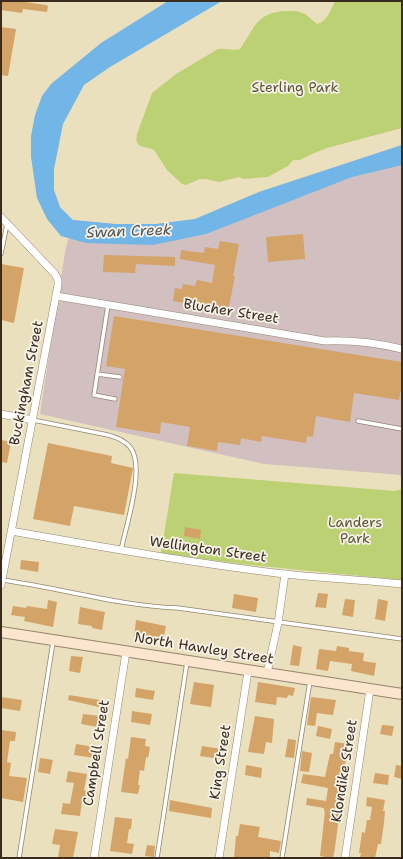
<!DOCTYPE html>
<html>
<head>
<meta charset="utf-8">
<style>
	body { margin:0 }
	#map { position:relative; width:403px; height:859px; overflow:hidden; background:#ebe0bd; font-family:"Shantell Sans",sans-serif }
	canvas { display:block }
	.frame { position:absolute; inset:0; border:2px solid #3b2a1e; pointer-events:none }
</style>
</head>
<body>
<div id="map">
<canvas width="403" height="859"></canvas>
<div class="frame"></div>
</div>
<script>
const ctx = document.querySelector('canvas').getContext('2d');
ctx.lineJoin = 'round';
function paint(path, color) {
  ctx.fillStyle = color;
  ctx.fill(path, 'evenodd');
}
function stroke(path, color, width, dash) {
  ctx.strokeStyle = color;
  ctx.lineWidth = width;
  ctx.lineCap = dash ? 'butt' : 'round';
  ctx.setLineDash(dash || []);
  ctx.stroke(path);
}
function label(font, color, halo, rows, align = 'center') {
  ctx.font = font + ' "Shantell Sans",sans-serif';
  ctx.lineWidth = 3.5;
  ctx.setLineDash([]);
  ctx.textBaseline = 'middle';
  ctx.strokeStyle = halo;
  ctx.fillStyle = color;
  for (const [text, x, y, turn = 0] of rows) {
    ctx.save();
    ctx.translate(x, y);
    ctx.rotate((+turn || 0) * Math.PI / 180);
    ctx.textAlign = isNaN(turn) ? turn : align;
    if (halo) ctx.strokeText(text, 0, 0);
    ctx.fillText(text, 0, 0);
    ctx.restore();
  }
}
paint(new Path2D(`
	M402,145V475L264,464L40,414L65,252L73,220L115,224H156L195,219L259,192Z`), '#d2bfc0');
paint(new Path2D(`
	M335,1H402V128L327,148L312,154L300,160H293L288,166L268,177L243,179L239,177L219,182L206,179H200L186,185L182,184L167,170L154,150C145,145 134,150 137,134L152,93L176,74L218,49C225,48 233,51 240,49C254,30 255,14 283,11C290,11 298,10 305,14C309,17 313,21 317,24C327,22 331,9 335,1Z
	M174,473L395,491L402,489V580L240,564L161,553Z`), '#bcd074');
paint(new Path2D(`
	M168,1H222L110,67L84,85L63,124L54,169V190L60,207L73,220L115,224H156L195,219L259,192L402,145V165L352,177L206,234L153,245L86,243L61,236L47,219L37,198L31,157V136L35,115L42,96L51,84L101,43Z`), '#72b5e7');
paint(new Path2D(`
	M1,1H18L46,5L48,6L47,12L23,9L22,13L1,10Z
	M1,27L16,29L8,76L1,75Z
	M303,234L305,259L268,262L266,237Z
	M220,241L239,244L233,276H235L228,311L173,301L175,288L182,289L183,284L195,286L197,280L212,283L215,265L180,259L181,250L204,253L205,247L218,249Z
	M104,255L175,257V266L136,264L135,273L103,272Z
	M1,264L24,268L14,323L1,320Z
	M114,316L402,362V384L399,400L354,393L350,422L316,416L313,437L307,436L306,443L262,436L261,442L241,438L240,445L218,442L217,451L187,446L190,427L161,422L160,434L116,427L125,369L106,366Z
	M1,440L11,442L7,463L1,462Z
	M48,443L112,456L111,463L133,468L124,515L74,506L70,526L33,519Z
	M185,527L201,530L200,539L184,536Z
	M21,560L39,562L38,572L20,569Z
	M318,593L328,594L326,608L315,607Z
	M234,594L258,598L256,612L232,608Z
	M345,599L355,600L353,617L342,615Z
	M378,599L388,601L385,621L375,619Z
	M48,600L57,602L53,627L24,621L25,617L11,615L13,606L26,608L27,606L47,609Z
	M80,607L105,612L102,630L92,628V626L78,624Z
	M136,620L166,626L163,642L134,638Z
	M293,645L302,647L299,666L290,665Z
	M337,646L349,648V651L364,653L363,661L376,663L374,676L351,671L352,664L330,661L328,671L316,669L319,649L336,651Z
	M71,656L83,657L80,673L69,671Z
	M194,682L214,685L211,707L190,704Z
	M258,682L295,688L293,696L288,695L287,698L277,697L276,705L255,702Z
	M136,688L155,691L153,700L135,697Z
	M69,695L100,700L99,707L68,700Z
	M1,697L22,700L20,711L1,708Z
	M311,697L336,700L333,715L317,713L315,726L307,725Z
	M132,711L152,714L150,725L131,722Z
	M83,714L100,716L98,727L81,724Z
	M255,716L274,719L272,743L266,742L264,754L248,752Z
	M382,725L394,726L392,736L380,734Z
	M318,726L332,729L330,739L316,736Z
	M1,730L16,732L15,741H10L7,762L11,763L9,776L27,778L23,802L1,798Z
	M131,737L146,739L145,746L150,747L148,758L146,757L144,771L140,770L138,785H140L138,794L121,792L126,758L128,759Z
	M288,739L296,740L294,758L285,757Z
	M335,742L349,744L342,780L341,792H342L335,848L333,858H331L320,856L325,811H324V808L306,805L307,798L326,801L328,788L301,783L303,774L325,777L330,754H333Z
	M76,744L95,747L94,758L74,755Z
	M202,746L221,749L220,759L200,756Z
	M302,751L312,753L309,772L300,771Z
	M40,758L53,760L50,774L38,772Z
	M246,765L262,768L261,778L245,775Z
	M396,765L402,766V779L394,777Z
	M68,771L87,774L84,790L86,791L85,801L82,800L80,816L61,814L63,803L70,804L74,783L66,782Z
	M375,773L389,775L388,785L373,783Z
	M367,797L385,800L383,811H385L384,823L381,844H378L375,858H360L361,853H359L362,832L365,833L367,820H370L372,807L366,806Z
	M170,800L212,808L211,818L169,811Z
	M115,817L132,819L131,829H129L127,843L134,844L132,854L110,851Z
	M240,824L260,827L258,837L281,841L279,853L270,851V858H234L236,836H238Z
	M55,829L78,832L73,858H58L60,845L52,844Z
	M147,845L155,846L154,857L145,856Z`), '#d3a367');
const lane = new Path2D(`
	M1,254L7,224
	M108,305L94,395L115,399
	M97,374L120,377
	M33,420L108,435C116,437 124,440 130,447C146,466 126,526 121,550
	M358,421L402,429
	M2,580C61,588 119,606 178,608L402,639
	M19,858L53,642
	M157,858L187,662
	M282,858L310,681`);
const street = new Path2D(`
	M1,217L55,274L58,280V285L1,585
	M56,296L325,341C350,340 377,343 402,349
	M1,414L33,420
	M11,531C102,547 193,563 284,574C323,578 363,580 402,584
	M267,673L278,623L285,574
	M94,858L126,652
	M219,858L248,671
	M345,858L370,689`);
const secondary = new Path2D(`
	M1,632L402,694`);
stroke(lane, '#93856e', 5);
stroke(street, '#93856e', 8);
stroke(secondary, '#93856e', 12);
stroke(lane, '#fff', 3.5);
stroke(street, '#fff', 7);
stroke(secondary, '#fce5cf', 10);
label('14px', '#5b5434', '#f7f3e8', [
	["Sterling Park",295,88],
	["Landers",355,523],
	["Park",355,539]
]);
label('14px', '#3b2a1e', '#f7f3e8', [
	["Blucher Street",231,312,9],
	["Buckingham Street",27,383,-79],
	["Wellington Street",208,550,8],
	["North Hawley Street",204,649,9],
	["Campbell Street",97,753,-81],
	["King Street",221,762,-81],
	["Klondike Street",345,771,-81]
]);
label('italic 15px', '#4c545a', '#f7f3e8', [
	["Swan Creek",129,232,-2]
]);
</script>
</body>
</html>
